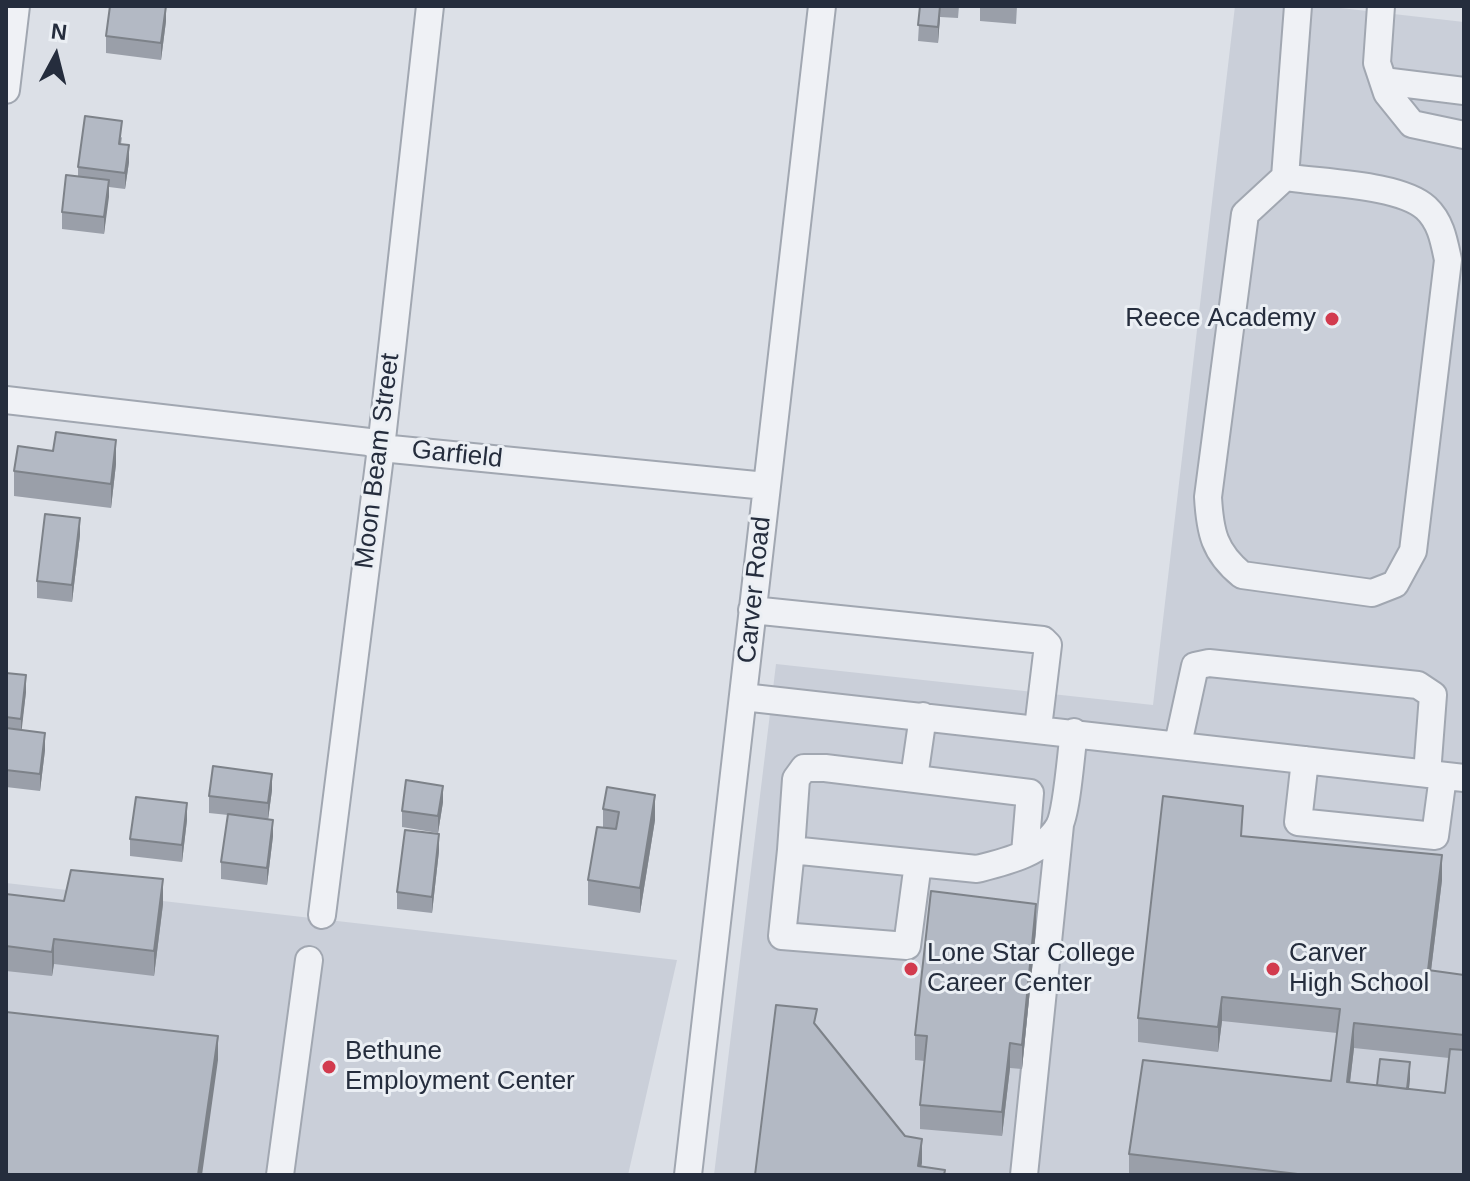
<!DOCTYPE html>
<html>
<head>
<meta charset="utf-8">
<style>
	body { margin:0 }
	#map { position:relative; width:1470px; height:1181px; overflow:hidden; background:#dce0e7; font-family:Helvetica,sans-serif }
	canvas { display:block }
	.frame { position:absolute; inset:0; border:8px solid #252d3d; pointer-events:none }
	.north { position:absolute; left:16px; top:16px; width:80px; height:80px; -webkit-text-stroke:6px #ebeff4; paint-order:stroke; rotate:7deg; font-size:22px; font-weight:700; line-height:32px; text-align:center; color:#252d3d }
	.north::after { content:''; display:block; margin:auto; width:28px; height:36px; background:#252d3d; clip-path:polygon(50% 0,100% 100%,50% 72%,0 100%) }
</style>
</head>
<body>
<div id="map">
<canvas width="1470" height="1181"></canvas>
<div class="frame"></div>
<div class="north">N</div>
</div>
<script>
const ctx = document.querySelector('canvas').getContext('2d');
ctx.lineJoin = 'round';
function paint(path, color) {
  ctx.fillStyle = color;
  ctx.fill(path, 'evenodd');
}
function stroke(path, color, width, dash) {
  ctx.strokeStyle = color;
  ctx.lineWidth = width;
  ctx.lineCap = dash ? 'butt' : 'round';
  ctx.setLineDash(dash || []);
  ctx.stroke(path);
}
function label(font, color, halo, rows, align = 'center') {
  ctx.font = font + ' Helvetica,sans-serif';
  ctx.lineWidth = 6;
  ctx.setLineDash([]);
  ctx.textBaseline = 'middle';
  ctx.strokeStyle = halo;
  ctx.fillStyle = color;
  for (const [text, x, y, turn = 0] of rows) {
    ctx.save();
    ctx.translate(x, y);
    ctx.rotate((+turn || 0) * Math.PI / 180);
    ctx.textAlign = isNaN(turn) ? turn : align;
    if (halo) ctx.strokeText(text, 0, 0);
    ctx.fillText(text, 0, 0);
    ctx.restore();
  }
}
paint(new Path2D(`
	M1235,6H1323L1464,22V1175H714L776,664L1153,705Z
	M6,883L677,960L628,1175H6Z`), '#cacfd9');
const minor = new Path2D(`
	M1381,6L1377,63L1387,93L1412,124L1464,135
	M1383,81L1464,91
	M6,90L16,6
	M1285,177C1321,183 1400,184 1426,208C1441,222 1444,241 1448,260L1413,551L1395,584L1372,593L1242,575C1214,552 1210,532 1208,497L1245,214L1285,177L1298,6
	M6,400L369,442L381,448L766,486
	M752,610L1043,640L1048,645L1038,728
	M743,697L1464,778
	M1178,744L1195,666L1209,663L1418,685L1433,695L1427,774
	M1305,760L1298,822L1435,836L1443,776
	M914,778L923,716
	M791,850L782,936L907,946L918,863
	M1025,853L1030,793L825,768H804L796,779L791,850L977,869C1005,862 1044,853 1059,826C1067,812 1071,752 1074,732
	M322,915L381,448L430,6
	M280,1175L309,960
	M688,1175L822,6
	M1024,1175L1060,825`);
stroke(minor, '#a1a7b1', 30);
stroke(minor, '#eff1f5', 26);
paint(new Path2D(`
	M920,6H959L958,18L940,17L938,43L918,41Z
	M980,6H1017L1016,24L980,21Z
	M166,21L161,60L106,53V36Z
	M122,137L121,144L129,162L125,189L109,187L104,234L62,229V212L78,177V167Z
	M116,464L111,508L14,496V471Z
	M80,535L72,602L37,598V581Z
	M6,673L26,692L21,730L45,750L40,791L6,787Z
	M272,790L268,819L273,836L267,885L221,879V862L228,815L209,813V796Z
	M443,802L438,833L402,827V811Z
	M603,809L655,820L640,913L588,905V880L603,828Z
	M187,820L182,862L130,856V839Z
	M1243,836L1442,880L1431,971L1464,975V1175H1129V1154L1331,1081L1337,1033L1222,1021L1218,1052L1138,1042V1018ZM1354,1048L1449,1058L1445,1093L1409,1089L1410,1079L1377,1085L1350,1082Z
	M439,851L432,913L397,909V892Z
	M6,894L64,901L163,904L154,976L54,964L52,976L6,971Z
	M1036,929L1022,1069L1010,1068L1002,1136L920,1129V1105L925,1061L915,1060V1035Z`), '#9a9fa9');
paint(new Path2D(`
	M166,6V21L161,60V43Z
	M940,6V17L938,43V27Z
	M129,145V162L125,189V173Z
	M109,180V197L104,234V217Z
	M116,440V464L111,508V484Z
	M80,518V535L72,602V585Z
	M26,675V692L21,736V719Z
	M45,733V750L40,791V774Z
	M272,774V790L268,820V803Z
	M443,786V802L438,833V816Z
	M655,795V820L640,913V888Z
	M187,803V820L182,862V845Z
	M273,820V836L267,885V868Z
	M439,834V851L432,913V897Z
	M1442,855V880L1428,995V970Z
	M163,879V904L154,976V951Z
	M1036,904V929L1022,1069V1045Z
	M54,939V964L52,976V952Z
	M1222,997V1021L1218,1052V1027Z
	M1354,1023V1048L1347,1107V1082Z
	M218,1036V1060L202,1175H198Z
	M1010,1043V1068L1002,1136V1112Z
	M1410,1062V1079L1406,1112V1096Z
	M922,1139V1163L920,1175L918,1166Z`), '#7d8289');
const building = new Path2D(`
	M110,6H166L161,43L106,36Z
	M920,6H940L938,27L918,25Z
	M85,116L122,121L119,144L129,145L125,173L78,167Z
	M66,175L109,180L104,217L62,212Z
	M56,432L116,440L111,484L14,471L18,446L53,451Z
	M45,514L80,518L72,585L37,581Z
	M6,673L26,675L21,719L6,717Z
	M6,728L45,733L40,774L6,770Z
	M213,766L272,774L268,803L209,796Z
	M406,780L443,786L438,816L402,811Z
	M607,787L655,795L640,888L588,880L597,827L616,829L619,812L603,809Z
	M1163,796L1243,806L1241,836L1442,855L1428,970L1464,975V1035L1354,1023L1347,1082L1445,1093L1450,1049L1464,1050V1175H1306L1129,1154L1143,1060L1331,1081L1340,1009L1222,997L1218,1027L1138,1018Z
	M136,797L187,803L182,845L130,839Z
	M228,814L273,820L267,868L221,862Z
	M405,830L439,834L432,897L397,892Z
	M71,870L163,879L154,951L54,939L52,952L6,946V894L64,901Z
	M931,891L1036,904L1022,1045L1010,1043L1002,1112L920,1105L927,1036L915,1035Z
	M776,1005L817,1009L814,1023L905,1136L922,1139L918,1166L945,1170L944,1175H755Z
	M6,1012L218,1036L198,1175H6Z
	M1380,1059L1410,1062L1407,1089L1377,1085Z`);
paint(building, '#b3b9c4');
stroke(building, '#7d8289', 2);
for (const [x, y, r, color] of [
	[1332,319,8,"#d23b4e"],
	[911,969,8,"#d23b4e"],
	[1273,969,8,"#d23b4e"],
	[329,1067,8,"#d23b4e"]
]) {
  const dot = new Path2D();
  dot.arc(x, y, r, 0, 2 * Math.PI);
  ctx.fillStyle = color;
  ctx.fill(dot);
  stroke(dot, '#ebeff4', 3);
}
label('26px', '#252d3d', '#ebeff4', [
	["Reece Academy",1316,319,"right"],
	["Lone Star College",927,954],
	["Career Center",927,984],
	["Carver",1289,954],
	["High School",1289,984],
	["Bethune",345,1052],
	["Employment Center",345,1082]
], 'left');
label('26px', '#252d3d', '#ebeff4', [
	["Garfield",457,455,6],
	["Moon Beam Street",378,461,-83],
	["Carver Road",755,590,-84]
]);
</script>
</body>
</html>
